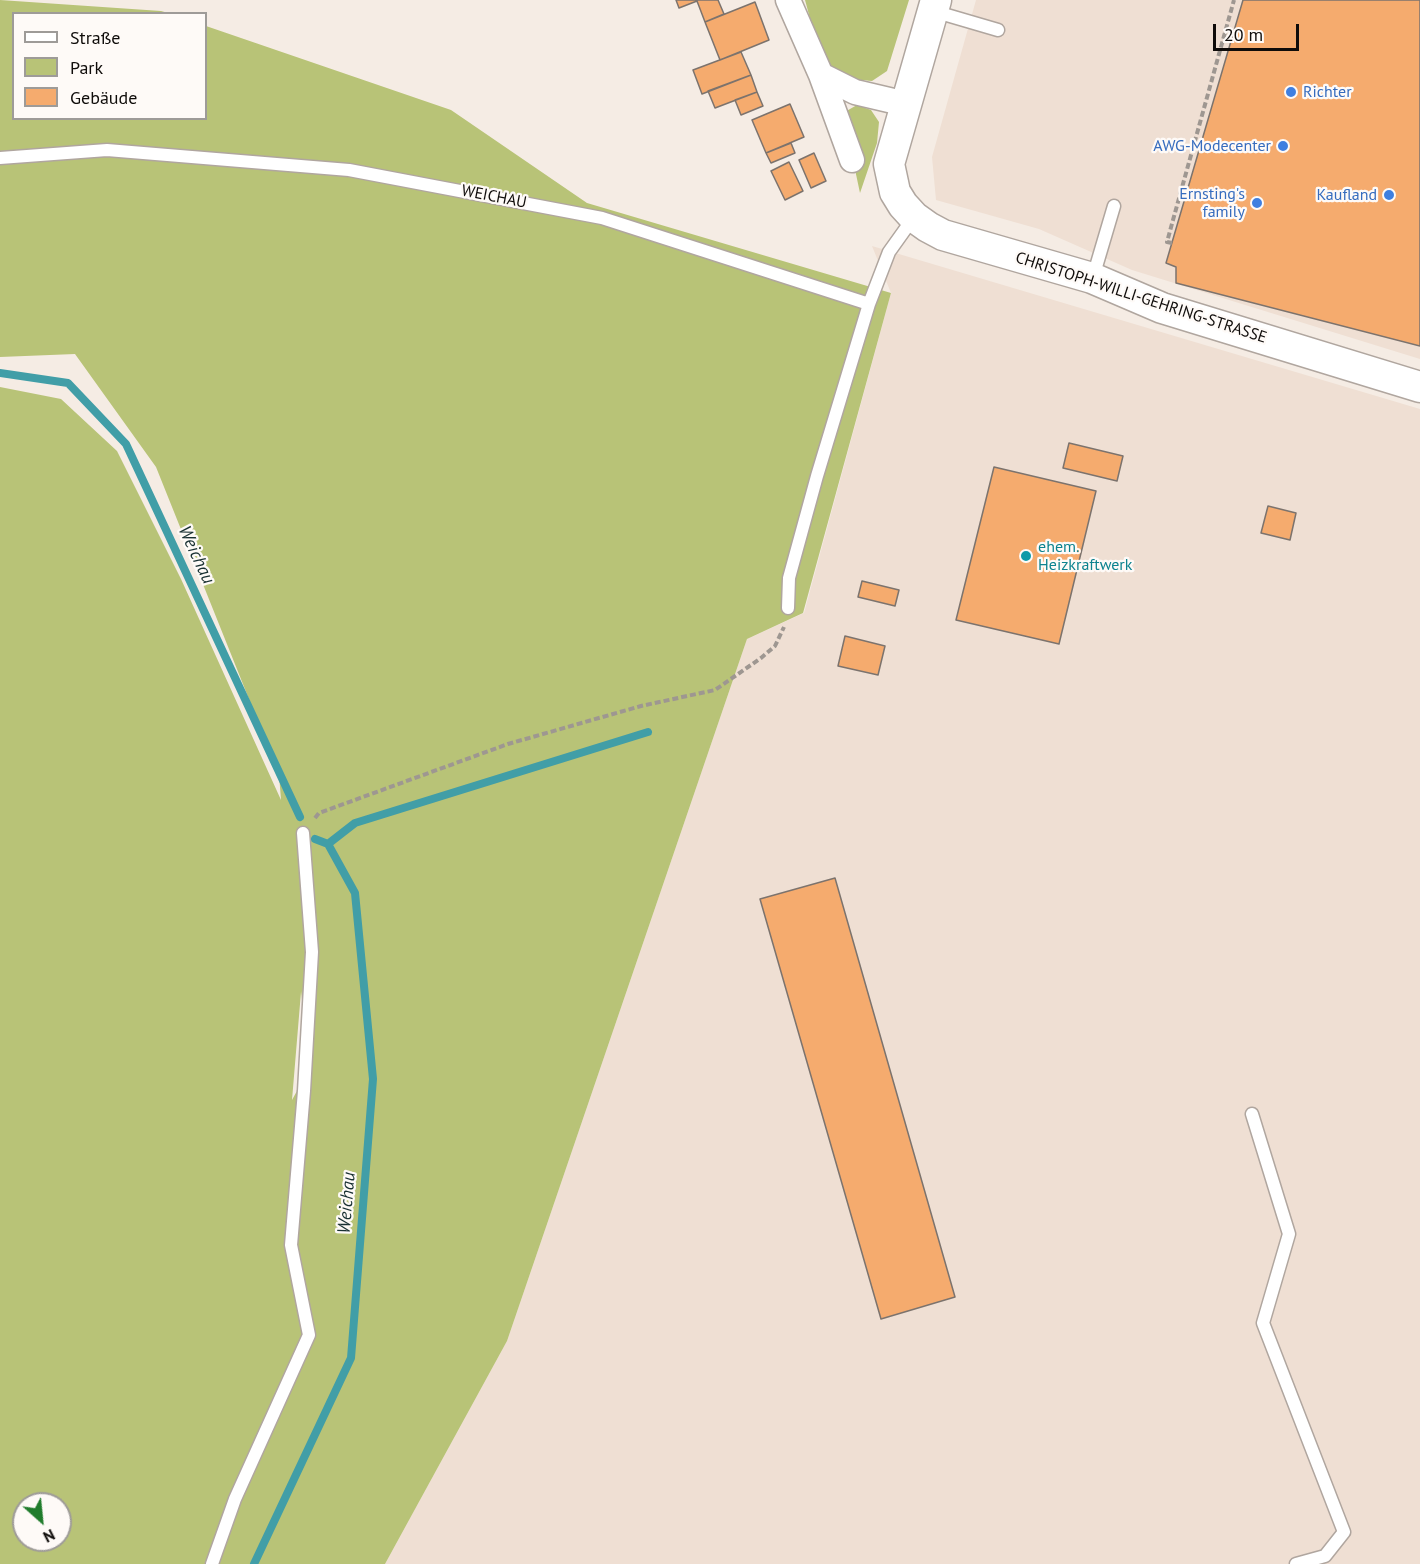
<!DOCTYPE html>
<html>
<head>
<meta charset="utf-8">
<style>
	body { margin:0 }
	#map { position:relative; width:1420px; height:1564px; overflow:hidden; background:#f5ece4; font-family:"PT Sans",sans-serif }
	canvas { display:block }
	.legend { position:absolute; left:12px; top:12px; width:195px; height:108px; box-sizing:border-box; background:#fefaf7; border:2px solid #9e9b98; margin:0; padding:8px 10px; list-style:none; font-size:18px; color:#0f0c0a }
	.legend li { display:flex; align-items:center; gap:12px; height:30px }
	.legend b { width:30px; border:2px solid #9e9b98 }
	.north { position:absolute; left:12px; top:1492px; width:60px; height:60px; box-sizing:border-box; background:#fefaf7; border:2px solid #9e9b98; border-radius:50%; rotate:153deg; font-size:16px; font-weight:700; line-height:24px; text-align:center; color:#0f0c0a }
	.north::after { content:''; display:block; margin:auto; width:21px; height:27px; background:#207c2c; clip-path:polygon(50% 0,100% 100%,50% 72%,0 100%) }
	.scale { position:absolute; left:1213px; top:24px; width:86px; height:27px; box-sizing:border-box; border:3px solid #0f0c0a; border-top:0; padding-left:8px; font-size:18px; line-height:21px; white-space:nowrap; color:#0f0c0a; -webkit-text-stroke:4px #fefaf7; paint-order:stroke }
</style>
</head>
<body>
<div id="map">
<canvas width="1420" height="1564"></canvas>
<ul class="legend">
<li><b style="height:8px;background:#fff"></b>Straße</li>
<li><b style="height:16px;background:#b8c377"></b>Park</li>
<li><b style="height:16px;background:#f5ab6e"></b>Gebäude</li>
</ul>
<div class="north">N</div>
<div class="scale">20 m</div>
</div>
<script>
const ctx = document.querySelector('canvas').getContext('2d');
ctx.lineJoin = 'round';
function paint(path, color) {
  ctx.fillStyle = color;
  ctx.fill(path, 'evenodd');
}
function stroke(path, color, width, dash) {
  ctx.strokeStyle = color;
  ctx.lineWidth = width;
  ctx.lineCap = dash ? 'butt' : 'round';
  ctx.setLineDash(dash || []);
  ctx.stroke(path);
}
function label(font, color, halo, rows, align = 'center') {
  ctx.font = font + ' "PT Sans",sans-serif';
  ctx.lineWidth = 4.5;
  ctx.setLineDash([]);
  ctx.textBaseline = 'middle';
  ctx.strokeStyle = halo;
  ctx.fillStyle = color;
  for (const [text, x, y, turn = 0] of rows) {
    ctx.save();
    ctx.translate(x, y);
    ctx.rotate((+turn || 0) * Math.PI / 180);
    ctx.textAlign = isNaN(turn) ? turn : align;
    if (halo) ctx.strokeText(text, 0, 0);
    ctx.fillText(text, 0, 0);
    ctx.restore();
  }
}
paint(new Path2D(`
	M976,0H1420V359L1132,270L1039,229L936,200L932,157Z
	M872,246L1420,409V1564H385L507,1341L747,639L804,613L891,293Z`), '#efdfd3');
paint(new Path2D(`
	M0,0L161,11L168,13L14,14V118H206V26L451,110L587,203L891,293L803,613L747,639L507,1341L385,1564H0V387L61,399L117,451L181,579L281,800L279,774L156,467L75,354L0,357ZM301,991L309,1069L292,1100L301,992ZM24,1504H60V1540H24Z
	M805,0H909L887,71L872,81C864,80 852,80 845,76C817,63 813,27 805,0Z
	M857,105L871,110L879,122L877,143L860,193L843,113Z`), '#b8c377');
stroke(new Path2D(`
	M0,373L68,383L126,444L300,817
	M328,844L355,823L648,732
	M254,1564L351,1358L373,1079L355,893L328,844L315,839`), '#419ea7', 8);
const building = new Path2D(`
	M676,0H718L724,14L705,22L697,1L679,8Z
	M1243,0H1420V346L1176,283V267L1166,263Z
	M755,2L769,40L720,60L705,22Z
	M741,52L751,75L702,94L693,70Z
	M751,75L757,92L715,108L708,91Z
	M757,92L763,106L741,115L735,100Z
	M790,104L804,137L766,153L752,120Z
	M791,143L795,153L771,163L766,153Z
	M814,153L826,181L811,188L799,160Z
	M789,162L803,191L785,200L771,171Z
	M1069,443L1123,456L1117,481L1063,468Z
	M994,467L1096,491L1059,644L956,620Z
	M1268,506L1296,513L1290,540L1261,533Z
	M862,581L899,590L895,606L858,597Z
	M845,636L885,646L878,675L838,666Z
	M835,878L955,1297L881,1319L760,899Z`);
paint(building, '#f5ab6e');
stroke(building, '#7c736d', 1.5);
const service = new Path2D(`
	M933,11L998,30
	M0,158L107,150L349,170L602,218L869,304
	M1093,277L1114,206
	M788,608L789,578L817,476L869,304L889,252L914,217
	M1252,1114L1289,1234L1263,1323L1344,1532L1325,1556L1296,1564
	M212,1564L235,1499L309,1335L291,1245L304,1091L312,952L303,833`);
const minor = new Path2D(`
	M788,0L821,75L852,160
	M821,75L855,92L906,104`);
const tertiary = new Path2D(`
	M936,0L889,164L895,192L903,205L914,217L928,227L943,235L1092,278L1162,308L1420,387`);
stroke(service, '#b0a69f', 15);
stroke(minor, '#b0a69f', 27);
stroke(tertiary, '#b0a69f', 33);
stroke(new Path2D(`
	M1172,243L1167,242L1173,220L1234,0
	M315,818L319,813L508,744L641,706L715,690L761,658L775,646L784,627`), '#9e9791', 4, [6, 3]);
stroke(service, '#fff', 12);
stroke(minor, '#fff', 24);
stroke(tertiary, '#fff', 30);
for (const [x, y, r, color] of [
	[1291,92,6,"#3f7fe0"],
	[1283,146,6,"#3f7fe0"],
	[1389,195,6,"#3f7fe0"],
	[1257,203,6,"#3f7fe0"],
	[1026,556,6,"#0f9aa8"]
]) {
  const dot = new Path2D();
  dot.arc(x, y, r, 0, 2 * Math.PI);
  ctx.fillStyle = color;
  ctx.fill(dot);
  stroke(dot, '#fefaf7', 2);
}
label('16px', '#366cbe', '#fefaf7', [
	["Richter",1303,92,"left"],
	["AWG-Modecenter",1271,146],
	["Ernsting's",1245,194],
	["family",1245,212],
	["Kaufland",1377,195]
], 'right');
label('16px', '#0f0c0a', '#fefaf7', [
	["WEICHAU",494,197,11],
	["CHRISTOPH-WILLI-GEHRING-STRASSE",1141,298,18]
]);
label('16px', '#0d838f', '#fefaf7', [
	["ehem.",1038,547],
	["Heizkraftwerk",1038,565]
], 'left');
label('italic 18px', '#193032', '#fefaf7', [
	["Weichau",196,555,65],
	["Weichau",347,1203,-85]
]);
</script>
</body>
</html>
